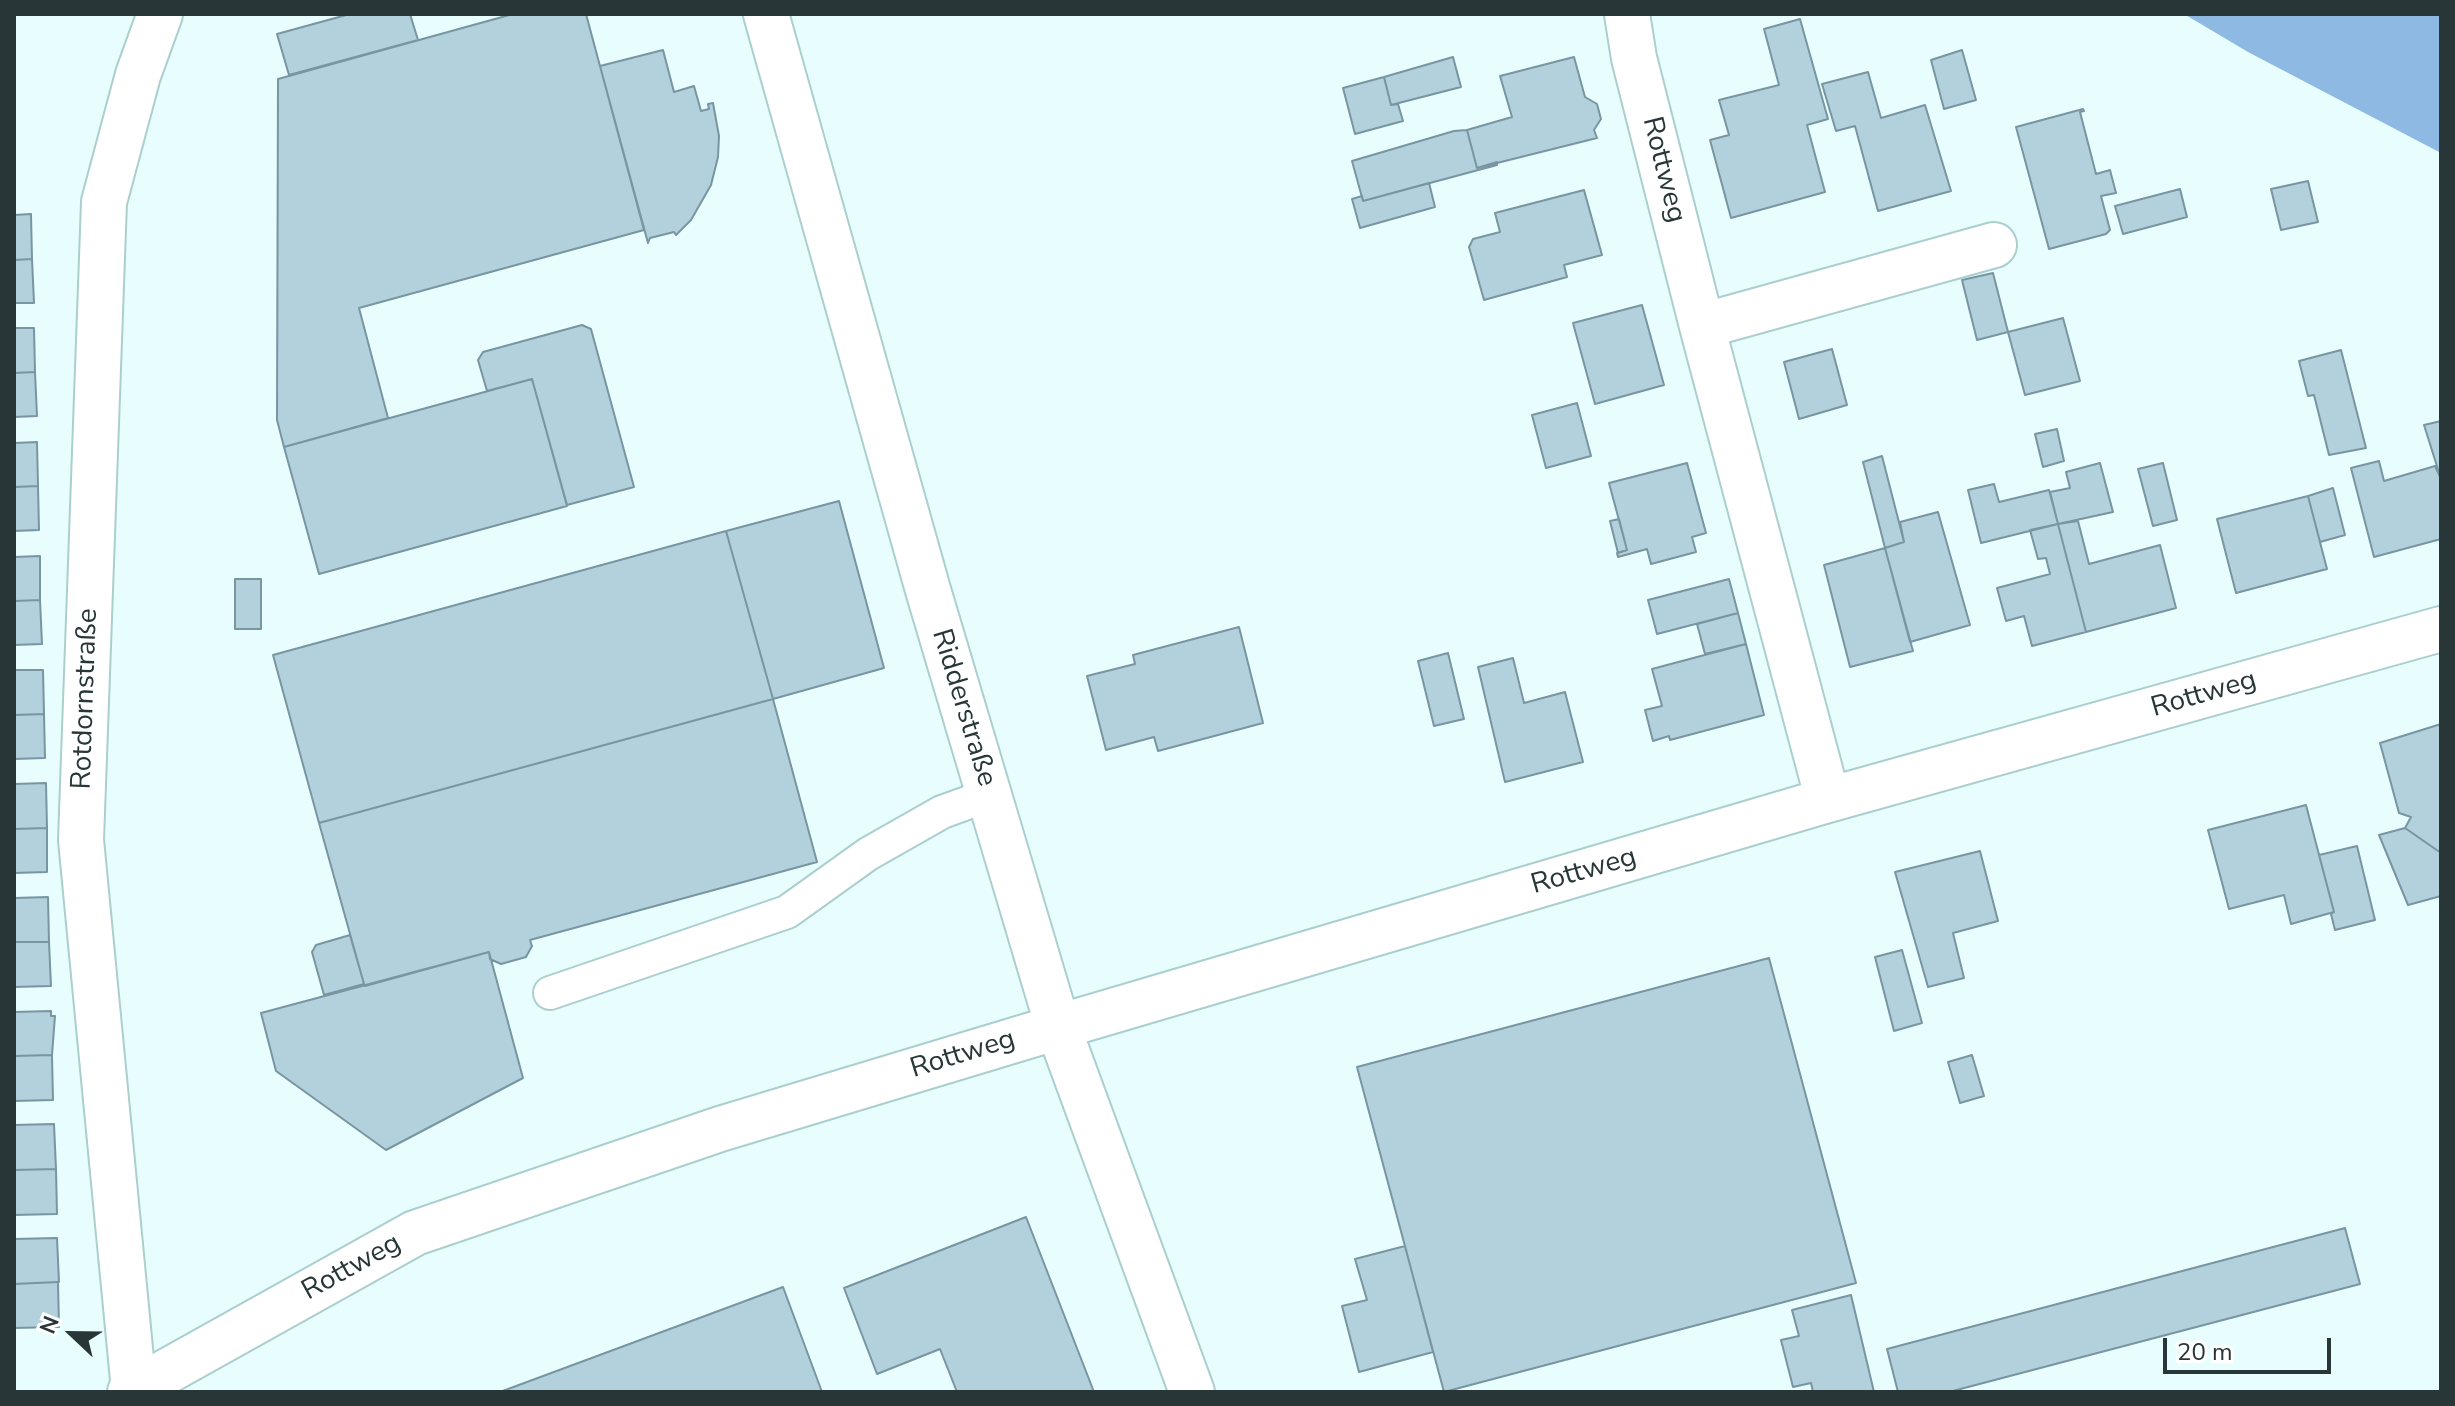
<!DOCTYPE html>
<html>
<head>
<meta charset="utf-8">
<style>
	body { margin:0 }
	#map { position:relative; width:2455px; height:1406px; overflow:hidden; background:#e8fefe; font-family:"Nunito Sans",sans-serif }
	canvas { display:block }
	.frame { position:absolute; inset:0; border:16px solid #283637; pointer-events:none }
	.north { position:absolute; left:32px; top:1294px; width:80px; height:80px; -webkit-text-stroke:6px #fff; paint-order:stroke; rotate:292deg; font-size:22px; font-weight:700; line-height:32px; text-align:center; color:#283637 }
	.north::after { content:''; display:block; margin:auto; width:28px; height:36px; background:#283637; clip-path:polygon(50% 0,100% 100%,50% 72%,0 100%) }
	.scale { position:absolute; left:2163px; top:1338px; width:168px; height:36px; box-sizing:border-box; border:4px solid #283637; border-top:0; padding-left:10px; font-size:24px; line-height:28px; white-space:nowrap; color:#283637; -webkit-text-stroke:6px #fff; paint-order:stroke }
</style>
</head>
<body>
<div id="map">
<canvas width="2455" height="1406"></canvas>
<div class="frame"></div>
<div class="north">N</div>
<div class="scale">20 m</div>
</div>
<script>
const ctx = document.querySelector('canvas').getContext('2d');
ctx.lineJoin = 'round';
function paint(path, color) {
  ctx.fillStyle = color;
  ctx.fill(path, 'evenodd');
}
function stroke(path, color, width, dash) {
  ctx.strokeStyle = color;
  ctx.lineWidth = width;
  ctx.lineCap = dash ? 'butt' : 'round';
  ctx.setLineDash(dash || []);
  ctx.stroke(path);
}
function label(font, color, halo, rows, align = 'center') {
  ctx.font = font + ' "Nunito Sans",sans-serif';
  ctx.lineWidth = 6;
  ctx.setLineDash([]);
  ctx.textBaseline = 'middle';
  ctx.strokeStyle = halo;
  ctx.fillStyle = color;
  for (const [text, x, y, turn = 0] of rows) {
    ctx.save();
    ctx.translate(x, y);
    ctx.rotate((+turn || 0) * Math.PI / 180);
    ctx.textAlign = isNaN(turn) ? turn : align;
    if (halo) ctx.strokeText(text, 0, 0);
    ctx.fillText(text, 0, 0);
    ctx.restore();
  }
}
paint(new Path2D(`
	M2184,14H2441V153L2248,52Z`), '#8eb9e3');
const building = new Path2D(`
	M350,14H410L418,40L289,75L277,34Z
	M513,14H586L644,230L359,308L388,418L284,447L277,420L278,79Z
	M1800,19L1828,119L1807,125L1825,192L1731,218L1710,140L1729,135L1719,100L1779,85L1764,29Z
	M663,50L674,92L694,86L701,111L709,109L708,104L713,103L719,136L718,157L711,185L691,220L676,235L674,232L650,238L648,243L600,66Z
	M1962,50L1976,100L1944,109L1931,60Z
	M1453,57L1461,87L1391,105L1384,77Z
	M1574,57L1585,97L1597,104L1601,119L1594,130L1597,138L1477,168L1467,130L1512,117L1500,76Z
	M1868,72L1881,118L1925,105L1951,191L1878,211L1855,126L1836,131L1822,84Z
	M1384,77L1391,105L1398,104L1403,121L1355,134L1343,88Z
	M2083,109L2084,111L2080,112L2096,174L2110,170L2116,193L2101,196L2110,230L2106,234L2049,249L2016,127Z
	M1467,130L1477,168L1497,162V165L1363,201L1352,161L1454,131Z
	M2308,181L2318,222L2281,230L2271,189Z
	M1429,183L1435,207L1360,228L1352,199L1362,196L1363,201Z
	M2180,189L2187,217L2123,234L2115,206Z
	M1584,190L1602,255L1564,265L1567,277L1484,300L1469,247L1473,239L1500,232L1495,213Z
	M31,214L32,259L14,260V215Z
	M32,259L34,303H14V260Z
	M1993,273L2008,332L1977,340L1962,280Z
	M1642,305L1664,385L1595,404L1573,323Z
	M2063,318L2080,381L2025,395L2008,332Z
	M582,325L591,329L634,487L567,505L532,379L487,391L478,360L483,352Z
	M14,328H34L35,372L14,373Z
	M1832,349L1847,405L1799,419L1784,362Z
	M2341,350L2366,448L2329,455L2314,395L2308,396L2299,361Z
	M35,372L37,416L14,417V373Z
	M532,379L567,506L319,574L284,447Z
	M1577,403L1591,456L1546,468L1532,415Z
	M2441,421V479L2424,425Z
	M2057,429L2064,461L2043,467L2035,434Z
	M37,442L38,486L14,487V443Z
	M1882,456L1904,542L1885,548L1863,462Z
	M2379,461L2384,481L2435,466L2441,479V539L2374,557L2351,468Z
	M1687,463L1706,533L1692,537L1696,552L1651,564L1647,549L1618,557L1617,553L1627,550L1609,483Z
	M2100,463L2113,512L2058,524L2050,492L2070,488L2066,472Z
	M2163,463L2177,520L2153,526L2138,469Z
	M1994,484L1999,502L2049,490L2058,524L1981,543L1968,490Z
	M38,486L39,530L14,531V487Z
	M2333,488L2345,535L2320,542L2308,496Z
	M2308,496L2327,569L2236,593L2217,519Z
	M839,501L884,668L773,699L726,531Z
	M1938,512L1970,625L1910,642L1885,548L1904,542L1900,522Z
	M1619,519L1627,550L1618,553L1610,521Z
	M2078,521L2089,564L2160,545L2176,608L2086,632L2058,524Z
	M2058,524L2086,632L2032,646L2024,616L2006,621L1997,588L2050,574L2046,558L2038,559L2030,530Z
	M726,531L773,699L319,823L273,655Z
	M1885,548L1913,651L1850,667L1824,565Z
	M40,556V600L14,601V557Z
	M235,579H261V629H235Z
	M1729,579L1738,613L1657,634L1648,600Z
	M40,600L42,644L14,645V601Z
	M1738,613L1746,644L1705,654L1697,624Z
	M1239,627L1263,723L1158,751L1154,737L1106,750L1087,676L1135,664L1133,655Z
	M1746,644L1764,715L1670,740L1669,736L1653,741L1645,710L1662,706L1652,669Z
	M1448,653L1464,719L1434,726L1418,661Z
	M1513,658L1524,703L1565,692L1583,762L1505,782L1478,667Z
	M14,670H43L44,714L14,715Z
	M773,699L817,862L530,940L532,946L526,957L501,964L490,959L489,952L365,986L364,984L319,823Z
	M44,714L45,758L14,759V715Z
	M2441,724V853L2405,828L2411,817L2399,813L2380,743Z
	M46,783L47,828L14,829V784Z
	M2306,805L2334,912L2291,924L2284,895L2229,909L2208,830Z
	M47,828V872L14,873V829Z
	M2405,828L2441,853V896L2408,905L2379,835Z
	M2357,846L2375,920L2335,930L2331,914L2334,912L2319,855Z
	M1980,851L1998,921L1953,933L1964,978L1928,987L1895,872Z
	M48,897L49,942H14V898Z
	M350,935L364,984L324,995L312,952L316,945Z
	M14,942H49L51,986L14,987Z
	M1902,950L1922,1023L1894,1031L1875,957Z
	M489,952L523,1078L386,1150L276,1071L261,1013Z
	M1769,958L1856,1283L1444,1392L1357,1067Z
	M51,1011V1016H55L52,1055L14,1056V1012Z
	M52,1055L53,1100L14,1101V1056Z
	M1972,1055L1984,1096L1960,1103L1948,1062Z
	M54,1124L56,1169L14,1170V1125Z
	M56,1169L57,1214L14,1215V1170Z
	M1026,1217L1094,1392H957L940,1349L877,1374L844,1288Z
	M2345,1228L2360,1284L1949,1392H1898L1887,1349Z
	M57,1238L59,1282L14,1284V1239Z
	M1405,1246L1433,1352L1359,1372L1342,1306L1367,1300L1355,1259Z
	M58,1282L59,1327L14,1328V1284Z
	M783,1287L822,1392H500Z
	M1851,1295L1874,1392H1813L1811,1383L1793,1387L1781,1340L1799,1336L1792,1310Z`);
paint(building, '#b2d1dd');
stroke(building, '#7895a1', 2);
const lane = new Path2D(`
	M550,993L787,912L868,854L942,812L989,795`);
const street = new Path2D(`
	M766,14L928,590L1058,1027L1192,1392
	M1627,14L1634,58L1702,326L1828,800
	M1702,326L1994,245
	M134,1390L81,840L104,202L138,75L160,14
	M130,1392L415,1233L720,1129L1058,1027L1828,800L2441,629`);
stroke(lane, '#abcecf', 36);
stroke(street, '#abcecf', 48);
stroke(lane, '#fff', 32);
stroke(street, '#fff', 44);
label('28px', '#283637', '#fff', [
	["Rottweg",1663,170,76],
	["Rottweg",2204,695,-16],
	["Rotdornstraße",86,699,-88],
	["Ridderstraße",963,708,73],
	["Rottweg",1584,872,-16],
	["Rottweg",963,1055,-17],
	["Rottweg",352,1268,-29]
]);
</script>
</body>
</html>
